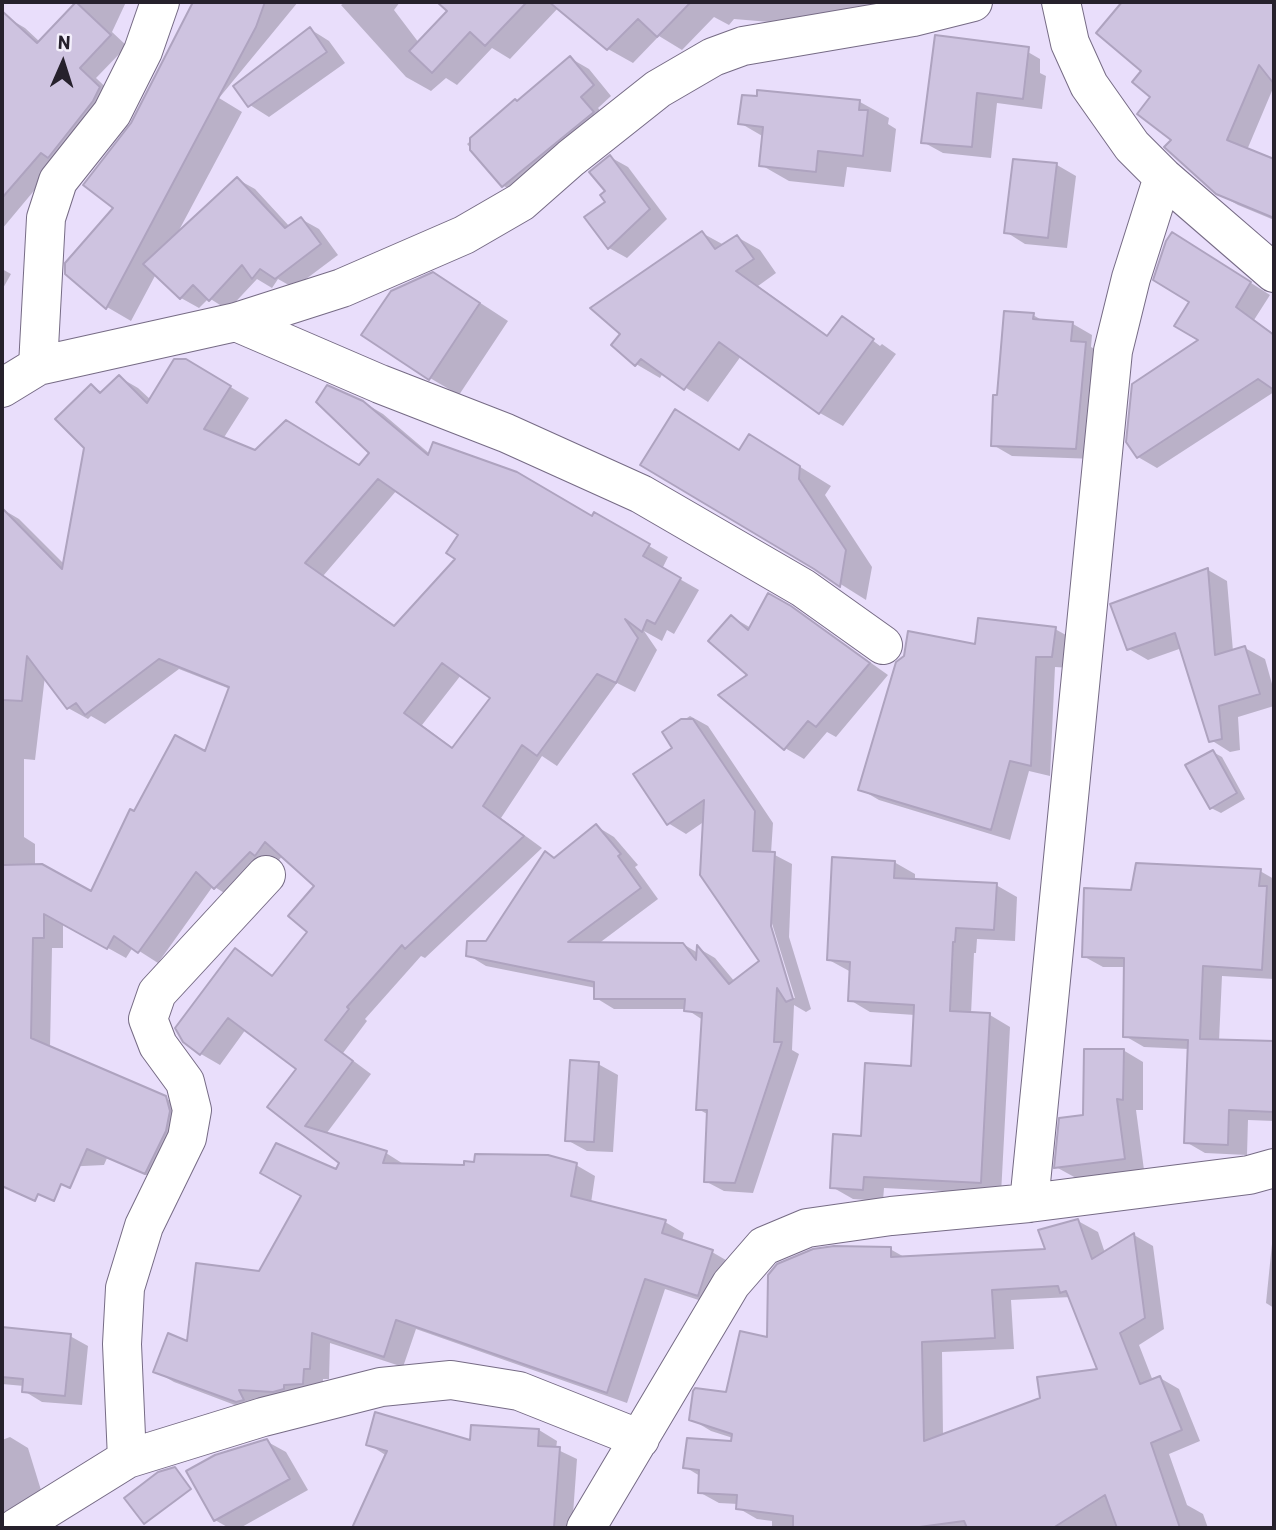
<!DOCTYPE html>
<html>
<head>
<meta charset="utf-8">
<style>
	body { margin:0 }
	#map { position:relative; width:1276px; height:1530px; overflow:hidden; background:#e9defb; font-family:Barlow,sans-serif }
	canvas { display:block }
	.frame { position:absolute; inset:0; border:4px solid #26212c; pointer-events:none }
	.north { position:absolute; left:28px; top:28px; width:70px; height:70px; -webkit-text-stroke:5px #f3effb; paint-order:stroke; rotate:3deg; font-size:19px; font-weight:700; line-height:28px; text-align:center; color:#26212c }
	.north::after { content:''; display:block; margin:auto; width:24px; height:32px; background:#26212c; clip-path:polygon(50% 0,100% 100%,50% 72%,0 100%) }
</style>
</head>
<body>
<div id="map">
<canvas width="1276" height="1530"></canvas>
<div class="frame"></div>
<div class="north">N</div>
</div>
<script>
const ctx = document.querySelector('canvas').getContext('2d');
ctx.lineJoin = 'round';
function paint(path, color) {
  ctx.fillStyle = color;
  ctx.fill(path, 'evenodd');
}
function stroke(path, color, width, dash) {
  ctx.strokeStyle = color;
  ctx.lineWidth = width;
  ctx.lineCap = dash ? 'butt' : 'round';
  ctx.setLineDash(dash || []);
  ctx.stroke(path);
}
paint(new Path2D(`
	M79,2H126L112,32L127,46L96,78L117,98L58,162L2,229V24L8,18L25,28L40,42Z
	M195,2H298L219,98L242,112L177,234L237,179L255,189L290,227L301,219L319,229L338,255L294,288L278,279L272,288L257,279L228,310L209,298L199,308L181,298L156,274L131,321L107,307L115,208L133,124Z
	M346,2H400L394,10L419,43L459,2H890L829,27L734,19L729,25L714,17L682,50L659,36L633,63L608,49L559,7L510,59L492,48L457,85L446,78L431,91L406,77L341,5Z
	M1124,2H1147L1164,15L1175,2H1236L1217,31L1258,2H1274V86L1247,150L1274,161V220L1238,205L1217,193L1173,140L1153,97L1152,78L1098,33Z
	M310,29L329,41L345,63L269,117L250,105Z
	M1021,48L1040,59V73L1046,76L1042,109L997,103L991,158L943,153L923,142Z
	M570,58L589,69L611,96L598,108L611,123L522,197L504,186L467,144L516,101L518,102Z
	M860,102L889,118L888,124L896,129L891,172L847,167L844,187L789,181L761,165L764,137L740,123Z
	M610,157L628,167L667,219L627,258L609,248L586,217L607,202Z
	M1057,165L1076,176L1067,248L1025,244L1006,232Z
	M702,233L724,245L737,237L760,250L776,273L758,286L828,336L842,318L863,330V333L880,346L882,344L896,354L843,426L820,413L741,356L708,402L663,373L660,378L636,364Z
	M1191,245L1270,295L1254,320L1274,334V392L1157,468L1138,457L1201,340L1191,301Z
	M2,269L11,274L2,290Z
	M462,291L508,321L459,395L430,378Z
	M1033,315L1045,322L1073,324L1092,335L1091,347L1105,355L1095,459L1012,456L993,445L999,397Z
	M182,358L249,398L223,439L256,452L360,467L371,453L363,402L383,414L430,454L592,518L594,514L668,557L662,569L699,590L674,634L667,630L662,641L644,631L657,650L635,692L617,683L557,766L542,756L501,818L542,848L425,958L421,956L365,1019L367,1021L343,1053L371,1074L326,1134L386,1153L405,1165H576L595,1176L591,1203L665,1222L684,1233L682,1241L712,1252L731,1263L717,1306L665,1289L627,1403L416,1329L403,1367L330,1343L329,1379H323L322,1394L256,1413L174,1382L155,1371L189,1343L260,1273L342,1162L270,1107L298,1069L246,1029L220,1065L201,1054L235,950L274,976L309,931L317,886L283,855L275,865L234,899L213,886L158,963L133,947L126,958L63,923V948H52L50,1048L165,1098L185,1109L165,1183L107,1158L104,1165L2,1170V509L19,519L65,565L86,447L92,386L103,393L119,377L138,388L151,400L176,360ZM397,490L460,535L458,559L396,626L323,576ZM179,669L230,689L206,754L135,813L92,894L35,866V844L24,837V759L35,760L45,676L68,708L88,719L91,716L105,724ZM461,675L492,698L453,748L422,725Z
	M776,452L831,486L825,495L872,567L866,600L815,568Z
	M1208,570L1227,581L1233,651L1245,648L1265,659L1274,691V706L1238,717L1240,750L1230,752L1211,740L1182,648L1148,660L1129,649Z
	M769,595L811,620L888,675L836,737L827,732L804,759L785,748L750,676L732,617L751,628Z
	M1055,629L1075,640L1071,668L1055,667L1050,776L1029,771L1010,840L879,800L860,789L976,646Z
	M690,716L708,726L773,823L771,853L792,864L789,937L811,1009L806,1012L794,1005L792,1050L799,1054L753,1193L724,1191L705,1181L709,1115L698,1109L703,1020L686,1009H614L596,998V988L486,966L468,955L487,943L556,859L596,826L614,837L638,865L635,867L658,899L598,944H683L698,953V948L715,958L735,982L761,962L705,821L686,834L668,823L675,748L664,733ZM770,917L795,998H791L767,918Z
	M1213,752L1222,757L1245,799L1221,813L1211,808Z
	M894,862L915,874V881L996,885L1017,897L1015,941L977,939L976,953H974L971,1014L990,1015L1010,1027L1001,1194L884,1188L883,1201L853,1199L832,1187L863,1138L913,1067L915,1015L870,1012L850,1000L851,972L829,960Z
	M1260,871L1274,879V979L1222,976L1219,1041L1274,1043V1121L1248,1120L1247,1155L1205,1153L1186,1142L1189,1049L1144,1047L1125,1036L1126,967H1103L1083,956L1133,892Z
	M1123,1050L1143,1062V1110H1136L1144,1170L1076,1178L1056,1167Z
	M598,1064L618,1075L613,1152L587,1151L567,1140Z
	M1078,1221L1098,1232L1105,1253L1134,1235L1153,1246L1164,1329L1139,1345L1153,1381L1160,1378L1179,1389L1200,1441L1169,1454L1187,1505L1203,1514L1208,1528H772V1521L757,1519L738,1508V1504L719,1503L699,1492L700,1476L685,1467L732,1442L733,1438L711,1431L691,1419L728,1394L769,1339L890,1249L906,1258L1047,1251ZM1071,1297L1099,1371L1042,1400L943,1436L942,1352L1014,1349L1011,1300Z
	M1274,1224V1308L1266,1303Z
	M2,1329L70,1336L88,1346L82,1405L42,1402L24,1391V1386L2,1384Z
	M539,1430L557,1441L556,1449L577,1459L572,1528H354L387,1456L368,1444L472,1442Z
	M10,1437L28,1448L45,1503L2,1523V1440Z
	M266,1441L286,1452L308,1490L240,1528H229L215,1520Z`), '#0003');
const building = new Path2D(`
	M76,2L111,35L80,68L100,87L93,101L48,158L41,153L2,198V11L37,43Z
	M193,2H265L256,27L106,309L65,274V263L113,208L83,185L131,123Z
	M437,2H527L485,46L470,32L432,73L409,51L447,11Z
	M549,2H691L657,37L638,19L607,50Z
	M1122,2H1274V84L1259,65L1227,140L1274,159V218L1216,194L1164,147L1171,140L1137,114L1150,97L1132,82L1141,71L1096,33Z
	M310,27L327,52L248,107L233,86Z
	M935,35L1029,47L1023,99L977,93L972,147L921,143Z
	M570,56L594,85L581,97L594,112L502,187L470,150V138L515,99L517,101Z
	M757,90L860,100L859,110H868L863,156L818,151L816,172L759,166L763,127L738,124L742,95L757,96Z
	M610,155L650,209L608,249L584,217L605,202L600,195L605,191L589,172Z
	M1013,159L1057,163L1048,238L1004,233Z
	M237,177L285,228L301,217L321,244L275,279L260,269L252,279L242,265L209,301L193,285L180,299L143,264Z
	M702,231L715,249L737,235L754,259L736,271L827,336L842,316L874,339L819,414L719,342L684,390L641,359L635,366L611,345L620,334L590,308Z
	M1172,232L1251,282L1236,307L1274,335V390L1258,379L1137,458L1126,442L1132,384L1198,340L1174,326L1189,302L1153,280L1166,241Z
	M433,272L480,303L429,380L361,335L391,291Z
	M1004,311L1034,313L1033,319L1073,322L1071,341L1086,342L1076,449L991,446L993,395H997Z
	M174,359H186L231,386L204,429L255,450L286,420L359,465L369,453L316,402L327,385L363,401L428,455L433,442L517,472L592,516L594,512L650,544L643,556L681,578L655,624L647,620L642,632L625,619L638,638L616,683L597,674L537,756L522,745L483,806L524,836L405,949L402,945L347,1007L349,1009L325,1040L353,1061L305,1126L387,1151L383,1163L464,1165V1161L474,1162L475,1154L548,1155L577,1163L571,1196L666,1220L662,1233L713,1250L698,1296L645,1279L607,1393L396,1320L384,1357L312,1333L310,1369H304L303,1384L284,1385V1389L273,1392L239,1390L244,1400L236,1402L153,1372L168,1333L187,1341L196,1263L259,1271L301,1196L260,1173L276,1143L336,1169L339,1163L267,1107L296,1069L228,1018L200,1055L183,1042L175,1028L235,948L272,976L307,932L288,916L314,886L265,842L255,856L250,852L214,889L196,872L138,953L114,936L107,949L44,914V938H33L31,1038L166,1096L170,1111L166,1131L145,1174L87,1149L70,1188L61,1184L54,1201L38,1194L35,1201L2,1186V865L42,864L91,891L130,809L134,811L175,735L205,751L229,687L159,659L85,715L76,703L67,709L27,656L22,701L2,700V508L62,569L84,448L55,419L91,384L100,393L119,375L147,403ZM378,479L458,535L446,553L455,559L394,626L305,563ZM442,663L490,698L452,748L404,713Z
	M675,409L739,450L749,434L800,466L799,479L846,550L840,587L814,569L640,465Z
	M1208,568L1215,655L1245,646L1260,694L1219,706L1222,739L1209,742L1175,633L1127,650L1110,604Z
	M768,593L791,606L870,663L816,727L808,721L784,750L718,695L747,675L708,641L731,615L748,630Z
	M978,618L1056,627L1052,657H1036L1031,766L1010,761L991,830L858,790L896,662L904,656L908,631L975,644Z
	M681,719H693L755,811L753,851L775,852L771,926L793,999L786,1002L777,988L774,1042H782L735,1183L704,1182L707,1110H696L702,1013L684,1011L685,999H594V982L466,956L467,941H486L545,851L554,858L596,824L621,854L618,856L641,888L568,942L683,943L696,960L697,945L729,984L759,961L700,875L704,800L667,825L633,774L672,748L662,732Z
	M1213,750L1237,793L1210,809L1185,765Z
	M832,857L895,861L894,878L997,883L994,930L956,928L955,942H953L950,1011L990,1013L981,1183L864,1177L863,1190L830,1188L833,1134L861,1136L865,1063L911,1066L914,1005L848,1001L850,962L827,960Z
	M1136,863L1261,869L1259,886H1267L1262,970L1203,966L1200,1039L1274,1041V1112L1229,1110L1228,1145L1184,1143L1188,1040L1123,1037L1124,958L1082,957L1084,888L1131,890Z
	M1084,1049H1124L1123,1100L1117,1099L1125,1159L1054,1168L1059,1118L1083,1115Z
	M570,1060L599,1062L594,1142L565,1141Z
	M1078,1219L1092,1259L1134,1233L1145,1318L1120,1333L1140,1384L1160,1376L1182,1430L1151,1443L1180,1528H1117L1105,1495L1053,1528H967L964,1521L912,1528H793V1516L736,1509L737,1495L698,1493L699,1470L683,1468L687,1438L731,1441L732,1434L689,1420L693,1391L695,1388L726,1392L740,1331L767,1337L768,1275L777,1264L813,1249L834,1246L891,1247V1257L1045,1249L1038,1230ZM1058,1286L1060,1293L1066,1291L1097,1369L1037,1377L1040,1398L924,1441L922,1342L995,1338L992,1290Z
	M2,1327L71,1334L65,1396L22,1392L23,1379L2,1377Z
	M375,1412L470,1440L471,1425L539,1429L538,1446L560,1447L554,1528H352L387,1451L366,1445Z
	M267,1439L290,1479L214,1521L186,1471L215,1455Z
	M175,1467L191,1489L144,1524L124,1498L158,1472Z`);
paint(building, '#cec3e0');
stroke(building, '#aea3bf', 2);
const minor = new Path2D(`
	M1061,2L1070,43L1089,85L1132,146L1163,177L1274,273
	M236,322L380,384L506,433L641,494L803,588L883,645
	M38,366L46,218L58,181L112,113L143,51L160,2
	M2,388L38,366L236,322L342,288L464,235L521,202L571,158L658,89L713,57L743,46L913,17L973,2
	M1029,1203L1113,351L1131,278L1163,177
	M127,1459L122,1344L125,1288L144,1226L187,1138L192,1110L185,1082L158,1045L148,1019L157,993L266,875
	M16,1528L127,1459L263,1417L381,1387L451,1380L519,1391L640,1439
	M586,1528L731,1284L764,1246L807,1228L891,1216L1029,1203L1249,1175L1274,1168`);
stroke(minor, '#766b85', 40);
stroke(minor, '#fff', 38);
</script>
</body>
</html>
